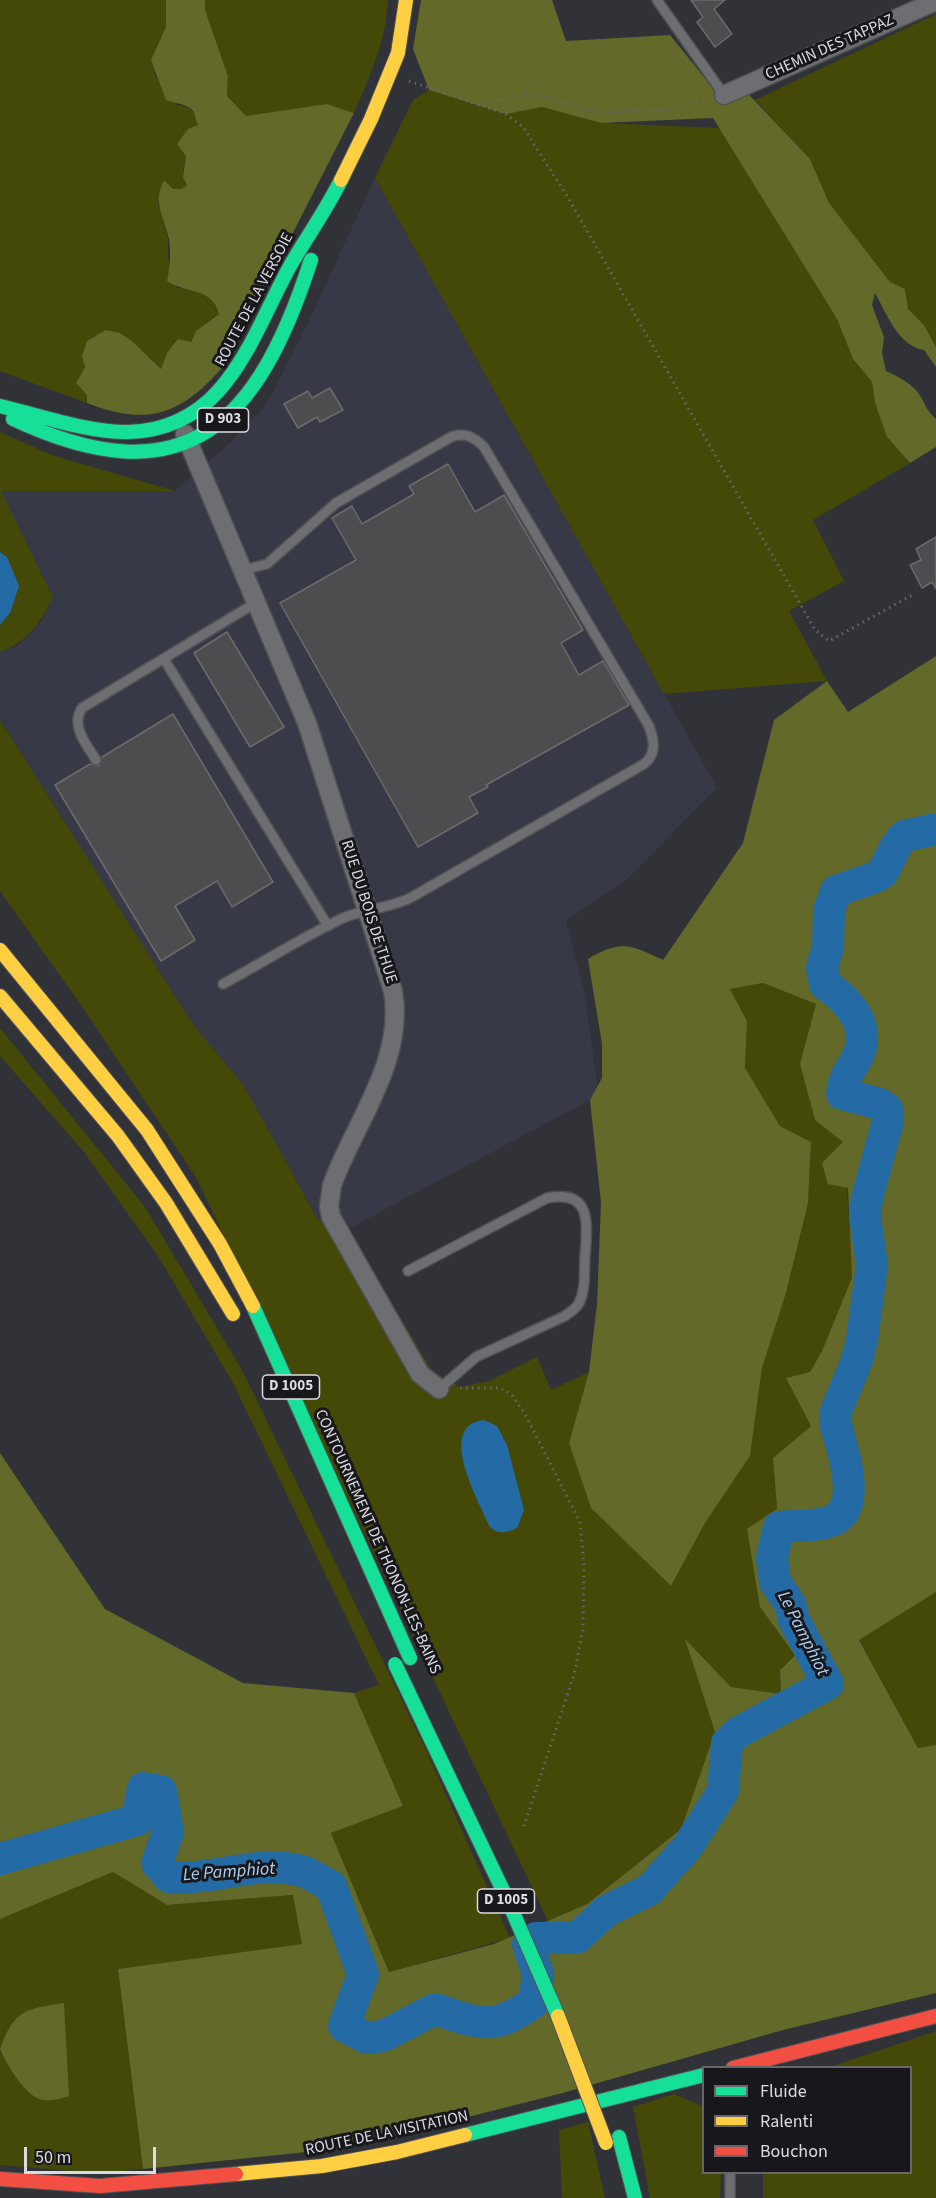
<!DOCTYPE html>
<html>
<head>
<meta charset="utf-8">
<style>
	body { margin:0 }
	#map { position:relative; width:936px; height:2198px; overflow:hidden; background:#313237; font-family:"Source Sans 3",sans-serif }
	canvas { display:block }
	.legend { position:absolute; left:702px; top:2066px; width:210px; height:108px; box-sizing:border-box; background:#18181c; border:2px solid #66666b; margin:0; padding:8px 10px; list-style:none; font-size:18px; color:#dbdbe1 }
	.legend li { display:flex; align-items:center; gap:12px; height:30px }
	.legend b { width:30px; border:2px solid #66666b }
	.scale { position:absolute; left:24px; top:2147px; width:132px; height:27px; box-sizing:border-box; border:3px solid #dbdbe1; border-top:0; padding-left:8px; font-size:18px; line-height:21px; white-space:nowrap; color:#dbdbe1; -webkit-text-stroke:4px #18181c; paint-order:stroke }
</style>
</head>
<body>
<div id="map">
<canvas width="936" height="2198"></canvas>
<ul class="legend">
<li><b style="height:8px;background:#16e098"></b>Fluide</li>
<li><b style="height:8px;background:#ffcf43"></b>Ralenti</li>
<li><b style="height:8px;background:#f24e42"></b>Bouchon</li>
</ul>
<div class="scale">50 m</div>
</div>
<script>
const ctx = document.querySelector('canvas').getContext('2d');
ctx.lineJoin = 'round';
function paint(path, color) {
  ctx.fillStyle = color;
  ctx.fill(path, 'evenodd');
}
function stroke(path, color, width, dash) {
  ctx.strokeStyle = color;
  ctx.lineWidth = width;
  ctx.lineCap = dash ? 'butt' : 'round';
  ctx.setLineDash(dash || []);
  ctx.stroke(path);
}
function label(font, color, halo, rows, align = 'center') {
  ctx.font = font + ' "Source Sans 3",sans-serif';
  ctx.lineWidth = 6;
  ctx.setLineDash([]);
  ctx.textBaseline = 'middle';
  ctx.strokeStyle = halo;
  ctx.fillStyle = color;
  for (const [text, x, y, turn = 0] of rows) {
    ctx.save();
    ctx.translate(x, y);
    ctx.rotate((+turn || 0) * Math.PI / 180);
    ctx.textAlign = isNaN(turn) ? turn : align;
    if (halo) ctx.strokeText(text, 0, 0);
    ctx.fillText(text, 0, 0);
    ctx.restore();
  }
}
paint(new Path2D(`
	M375,178L717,788L627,879L566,921L585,995L598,1091L590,1100L348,1229L318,1220L244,1086L192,1023L0,720V652L16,647L32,632L42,620L53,597L0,491H175L229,444L267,403L307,325Z`), '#373946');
paint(new Path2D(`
	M0,0H166V27L152,60L155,75L177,105C189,105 198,113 198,126C198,144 175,162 187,185L182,189H173L164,181L158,204L168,238V259L177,288C196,289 213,294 219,314L208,321L191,342L167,353L161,369L133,342L94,336C83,345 81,355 85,367L76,383L87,395V403L0,371Z
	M205,0H388C386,40 370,77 354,113L327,104L246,117L227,96L228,76L205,10Z
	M936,14V347L924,325L908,309L905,289L890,282L829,203L810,159L755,100Z
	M429,90L506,114L542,107L601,123L720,128L837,319L853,359L872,382L875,403L887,437L910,463L813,520L844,581L789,611L827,681L664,694L375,178L413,100Z
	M0,432L54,456L175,491H1L53,597C41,622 28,642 0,652V625L10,613L7,557L0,552Z
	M0,720L192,1023L244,1086L318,1220L348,1229L432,1371L460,1387L489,1381L537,1357L551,1390L589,1372L569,1443L591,1508L671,1586L705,1523L750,1456L762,1368L786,1293L808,1203L811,1142L780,1126L745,1068L747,1021L730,989L763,983L816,1004L800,1064L815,1120L844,1142L853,1278L822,1351L810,1372L811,1426L773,1458L777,1509L760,1607L795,1654L780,1670L781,1694L731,1687L686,1641L715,1732L681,1829L587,1904L548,1921L196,1177L83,1008L0,891Z
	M0,1028L145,1207L243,1372L426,1750L510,1938L389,1972L331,1833L403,1806L354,1693L379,1685L232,1381L158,1256L84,1152L0,1056Z
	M936,1592V1745L918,1748L859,1639Z
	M113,1872L167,1905L293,1895L303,1944L118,1969L143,2169L96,2173L0,2165V2051L16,2079L0,2049V1919Z
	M936,2031V2198H763V2173L910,2172V2068L830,2067Z
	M674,2094L703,2106L704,2172L721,2173L720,2198H650L633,2107Z
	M588,2122L605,2198H562L559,2130Z`), '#444907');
paint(new Path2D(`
	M166,0H205V10L228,76L227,96L246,116L327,104L354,113L227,362C184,413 151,428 87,403V395L76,383L85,367L82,356L87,341L106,330L120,333L133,342L161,369L167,353L178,339L191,342L196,331L219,314C212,287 186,294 167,281C170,269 171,252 169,239C164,217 152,202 164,180L173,189H182L187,185L183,177L186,156L177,144L188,129L198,125C196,121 195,114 193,111C189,104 173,103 166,100L151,60L166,27Z
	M421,0H552L566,41L670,35L716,92L736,81L810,159L829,203L890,282L905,289L908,309L924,325L936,347V367L924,350C898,346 887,314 875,293L872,305L884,337L882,353L886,371C899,377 911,383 919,394C926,405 926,410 936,419V447L910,463L887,437L875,403L872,382L853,359L837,319L713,118L601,123L542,107L506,114L429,90L413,49Z
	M936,656V1592L859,1640L918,1748L936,1745V1993L783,2030L559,2094L345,2148L143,2169L118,1969L302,1944L293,1895L167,1905L113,1872L0,1919V1453L105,1609L243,1683L354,1693L403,1806L331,1833L389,1972L494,1944L587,1904L681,1829L715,1732L685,1639L731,1687L781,1694L780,1670L795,1655L760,1607L747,1529L777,1509L773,1458L811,1426L786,1378L810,1372L822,1351L852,1278L848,1188L828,1184L822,1163L843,1142L815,1120L800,1064L816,1004L763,983L730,989L747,1021L745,1068L780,1126L811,1142L808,1203L786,1293L762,1368L750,1456L705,1523L671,1586L591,1508L569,1443L589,1372L597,1304L601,1203L590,1100L602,1078V1044L588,959C621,939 631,945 663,960L743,843L774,720L827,681L848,712Z
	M64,2003L69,2096C60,2099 48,2102 39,2099C24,2093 6,2064 0,2049C14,2010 25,2009 64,2003Z`), '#626929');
paint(new Path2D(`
	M0,552L7,557L19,586L10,613L0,625Z
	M484,1420L497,1426L507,1445L524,1510L517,1528C506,1533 499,1535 490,1527C479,1502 435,1425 484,1420Z`), '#246ba5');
stroke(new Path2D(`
	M0,1859L137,1820L143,1788L161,1791L168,1832L157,1863L169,1877C213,1881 258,1859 302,1871C312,1874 322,1882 331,1886L363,1974L344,2026L367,2038L383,2036L435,2009C480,2024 492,2032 534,2002L538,1974L528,1944L536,1938L578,1937L606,1911L649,1890L688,1846L723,1791L727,1743L737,1733L828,1684L794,1620L790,1604L775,1582L772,1558L779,1527C795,1525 816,1527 831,1521C865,1509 841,1446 835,1422L836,1411L857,1360L862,1339L872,1265L865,1217L867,1198L888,1121L887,1109L880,1104L842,1094C843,1080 849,1072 856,1060C873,1027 850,1002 825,984L822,968L828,947L829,910L836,891L876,877L883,872L896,846L904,836L936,829`), '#246ba5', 32);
const building = new Path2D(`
	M691,0H725L714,9L732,34L715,47L697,22L703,17Z
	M330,388L343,410L320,422L317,417L298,428L284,404L308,391L312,398Z
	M448,464L475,512L504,495L583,630L561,643L579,675L603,661L629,705L486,785L488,787L469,797L478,813L418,847L280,603L356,560L332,518L352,506L362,524L414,494L409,486Z
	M936,537V589L932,582L922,588L910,565L921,560L916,549Z
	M227,632L284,727L250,747L194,653Z
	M173,714L273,882L232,907L217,881L175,906L195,940L161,961L55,785L90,764L99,766L102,757Z`);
paint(building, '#4d4c4e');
stroke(building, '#6c6b6c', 1.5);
const lane = new Path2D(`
	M657,0L724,95
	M164,659L328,926
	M96,760C87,745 70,726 82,708L257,602
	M223,984C262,963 301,938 341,919C364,908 390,909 412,897L644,764C657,754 654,740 649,726L484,447C474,437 465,432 451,437L336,503L267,564L243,570
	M408,1271L547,1198C593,1189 587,1225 585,1257C584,1272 586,1289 579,1303C576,1309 570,1312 565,1316L476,1357L439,1389
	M730,2172V2198`);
const street = new Path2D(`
	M724,95L936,1
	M185,434L307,723L393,991C405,1061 355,1122 332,1185L329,1206L331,1217L420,1374L439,1389`);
const fast = new Path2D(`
	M0,406C39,415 89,433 129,432C227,429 251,337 290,266C307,237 326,210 341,180
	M13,419C186,500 258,424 311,260
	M253,1306L410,1658
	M465,2135L704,2075
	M619,2137L635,2198`);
const slow = new Path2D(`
	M341,180L371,119L398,53L406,0
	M0,950L147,1130L220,1244L253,1306
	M0,996L118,1136L166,1203L233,1314
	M236,2174L322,2166L397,2152L465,2135`);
const jam = new Path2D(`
	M733,2068L936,2016
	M0,2179L100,2186L236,2174`);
stroke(lane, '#505155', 12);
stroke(street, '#505155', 21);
stroke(fast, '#505155', 16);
stroke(slow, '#505155', 16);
stroke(jam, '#505155', 16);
stroke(new Path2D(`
	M409,81L506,114L524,128L570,201L815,630L829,641L914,594
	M479,105L534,94L599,112L668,110L708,99
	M460,1388H500L512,1395L525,1414L580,1522L584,1566L583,1629L574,1675L524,1826`), '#67686c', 3, [1.5, 4.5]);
stroke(lane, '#6d6e72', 9);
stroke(street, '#6d6e72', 18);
stroke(fast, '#16e098', 14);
stroke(slow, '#ffcf43', 14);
stroke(jam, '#f24e42', 14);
const fastBridge = new Path2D(`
	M395,1664L508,1901L558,2016`);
const slowBridge = new Path2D(`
	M558,2016L606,2143`);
stroke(fastBridge, '#505155', 16, []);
stroke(slowBridge, '#505155', 16, []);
stroke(fastBridge, '#16e098', 14);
stroke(slowBridge, '#ffcf43', 14);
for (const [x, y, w] of [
	[223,420,51],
	[291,1387,57],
	[506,1901,57]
]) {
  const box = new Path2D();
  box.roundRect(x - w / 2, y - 12, w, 24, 4.5);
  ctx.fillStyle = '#18181c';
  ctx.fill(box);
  stroke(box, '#dbdbe1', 1.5);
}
label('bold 15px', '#dbdbe1', null, [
	["D 903",223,420],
	["D 1005",291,1387],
	["D 1005",506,1901]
]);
label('16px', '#dbdbe1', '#18181c', [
	["CHEMIN DES TAPPAZ",830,48,-24],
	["ROUTE DE LA VERSOIE",255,300,-62],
	["RUE DU BOIS DE THUE",368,912,72],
	["CONTOURNEMENT DE THONON-LES-BAINS",377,1542,66],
	["ROUTE DE LA VISITATION",387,2134,-12]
]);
label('italic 18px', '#acd0f1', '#18181c', [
	["Le Pamphiot",802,1634,63],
	["Le Pamphiot",229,1873,-4]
]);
</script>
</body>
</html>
